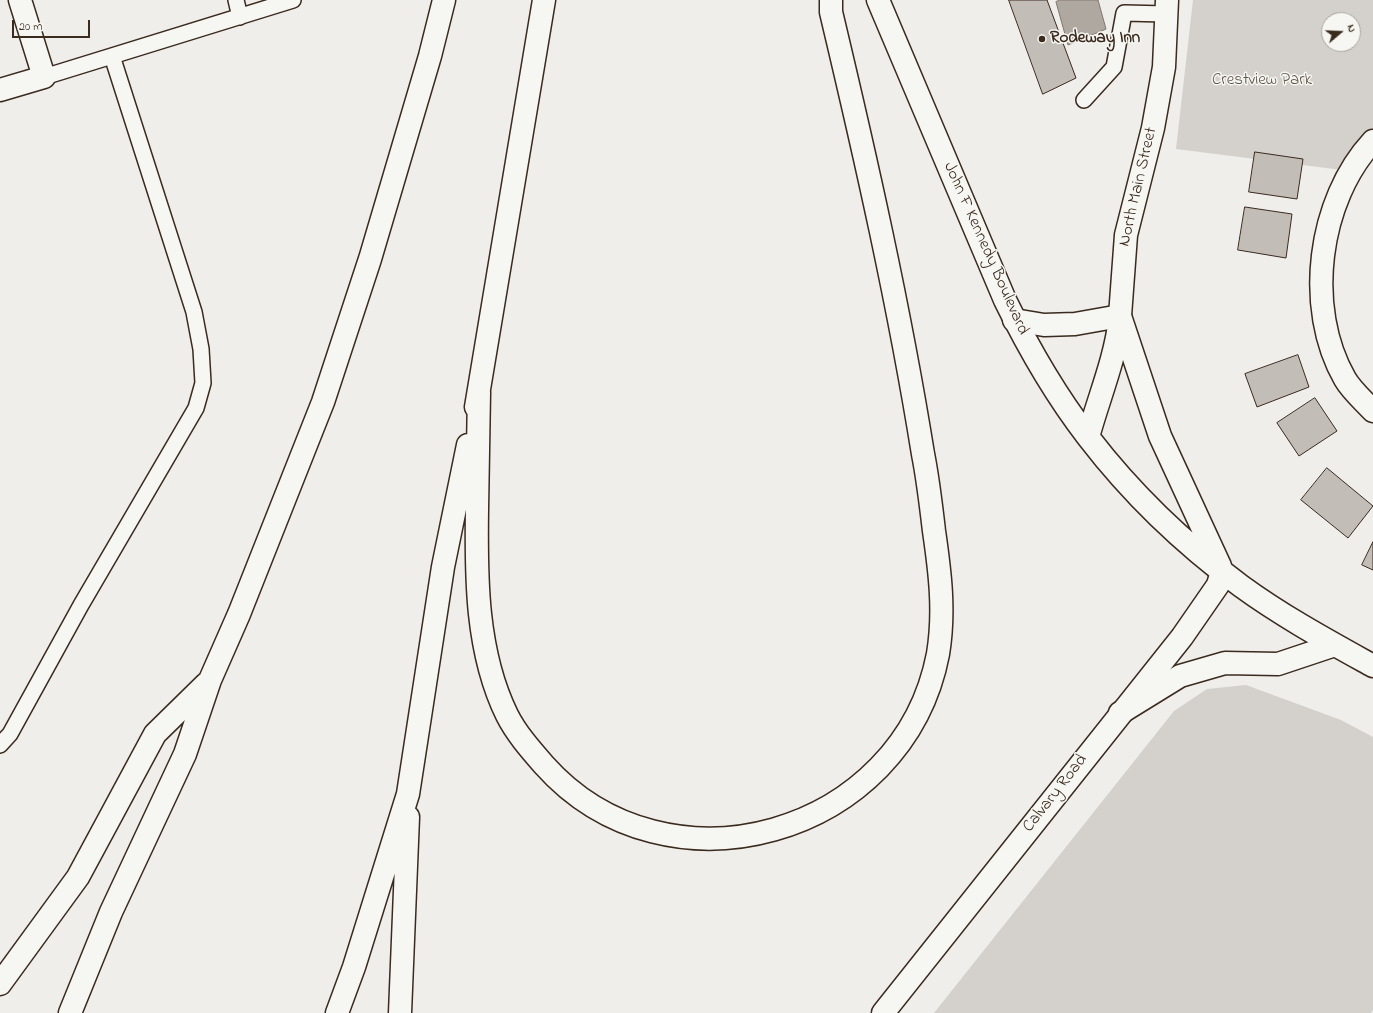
<!DOCTYPE html>
<html>
<head>
<meta charset="utf-8">
<style>
	body { margin:0 }
	#map { position:relative; width:1373px; height:1013px; overflow:hidden; background:#efeeea; font-family:"Indie Flower",sans-serif }
	canvas { display:block }
	.north { position:absolute; left:1321px; top:12px; width:40px; height:40px; box-sizing:border-box; background:#f6f6f2; border:1px solid #aba49d; border-radius:50%; rotate:71deg; font-size:11px; font-weight:700; line-height:16px; text-align:center; color:#3b2a1e }
	.north::after { content:''; display:block; margin:auto; width:14px; height:18px; background:#3b2a1e; clip-path:polygon(50% 0,100% 100%,50% 72%,0 100%) }
	.scale { position:absolute; left:12px; top:20px; width:78px; height:18px; box-sizing:border-box; border:2px solid #3b2a1e; border-top:0; padding-left:5px; font-size:12px; line-height:14px; white-space:nowrap; color:#3b2a1e; -webkit-text-stroke:3px #f6f6f2; paint-order:stroke }
</style>
</head>
<body>
<div id="map">
<canvas width="1373" height="1013"></canvas>
<div class="north">N</div>
<div class="scale">20 m</div>
</div>
<script>
const ctx = document.querySelector('canvas').getContext('2d');
ctx.lineJoin = 'round';
function paint(path, color) {
  ctx.fillStyle = color;
  ctx.fill(path, 'evenodd');
}
function stroke(path, color, width, dash) {
  ctx.strokeStyle = color;
  ctx.lineWidth = width;
  ctx.lineCap = dash ? 'butt' : 'round';
  ctx.setLineDash(dash || []);
  ctx.stroke(path);
}
function label(font, color, halo, rows, align = 'center') {
  ctx.font = font + ' "Indie Flower",sans-serif';
  ctx.lineWidth = 3;
  ctx.setLineDash([]);
  ctx.textBaseline = 'middle';
  ctx.strokeStyle = halo;
  ctx.fillStyle = color;
  for (const [text, x, y, turn = 0] of rows) {
    ctx.save();
    ctx.translate(x, y);
    ctx.rotate((+turn || 0) * Math.PI / 180);
    ctx.textAlign = isNaN(turn) ? turn : align;
    if (halo) ctx.strokeText(text, 0, 0);
    ctx.fillText(text, 0, 0);
    ctx.restore();
  }
}
paint(new Path2D(`
	M1193,0H1373V144L1350,171L1176,149ZM1329,20H1353V44H1329Z
	M1246,685L1341,720L1373,737V1010L1371,1013H934L1174,711L1207,689Z`), '#d4d1cc');
const water = new Path2D(`
	M1060,0H1098L1106,29L1068,45L1056,2Z`);
paint(water, '#afa8a1');
stroke(water, '#81766d', 1);
const building = new Path2D(`
	M1009,0H1047L1076,78L1043,94Z
	M1255,152L1303,159L1297,199L1249,192Z
	M1245,207L1292,214L1286,258L1238,250Z
	M1298,355L1309,387L1257,407L1245,374Z
	M1315,398L1337,431L1299,456L1277,423Z
	M1327,468L1373,506L1348,538L1301,500Z
	M1373,542V570L1362,565Z`);
paint(building, '#c2bdb7');
stroke(building, '#3b2a1e', 1);
const lane = new Path2D(`
	M236,0L240,17
	M44,77L293,0
	M1084,100L1114,67L1124,13L1166,14
	M0,745L10,734L81,605L196,408L203,383L201,349L194,312L112,56`);
const street = new Path2D(`
	M1373,141C1318,200 1304,308 1345,379C1352,391 1364,401 1373,411`);
const secondary = new Path2D(`
	M0,90L44,77L20,0
	M1014,320L1044,325L1075,324L1120,316L1126,235L1153,128L1164,67L1167,0
	M883,1013L1182,637L1218,585L1222,571`);
const primary = new Path2D(`
	M878,0L1005,300C1027,345 1057,397 1088,437C1131,493 1184,544 1241,586C1282,616 1328,641 1373,666
	M1120,316L1160,436L1220,566
	M1088,437C1099,397 1115,360 1120,319
	M1120,713L1180,676L1225,663L1278,664L1335,645`);
const highway = new Path2D(`
	M479,392C478,431 478,470 477,509C476,577 476,652 507,715C516,733 530,749 544,765C667,903 903,836 938,654C945,612 940,572 934,531C931,505 928,479 923,454C899,305 866,159 831,12V0
	M476,407L544,0
	M0,984L78,877L155,734L206,684
	M70,1013L111,912L185,754L210,680L239,614L323,402L370,259L430,56L444,0
	M337,1013L354,967L408,794L443,567L468,445
	M400,1013L408,817`);
stroke(lane, '#3b2a1e', 18);
stroke(street, '#3b2a1e', 25);
stroke(secondary, '#3b2a1e', 25);
stroke(primary, '#3b2a1e', 25);
stroke(highway, '#3b2a1e', 25);
stroke(lane, '#f6f6f2', 15);
stroke(street, '#f6f6f2', 22);
stroke(secondary, '#f6f6f2', 22);
stroke(primary, '#f6f6f2', 22);
stroke(highway, '#f6f6f2', 22);
for (const [x, y, r, color] of [
	[1042,39,4,"#3b2a1e"]
]) {
  const dot = new Path2D();
  dot.arc(x, y, r, 0, 2 * Math.PI);
  ctx.fillStyle = color;
  ctx.fill(dot);
  stroke(dot, '#f6f6f2', 1.5);
}
label('bold 17px', '#3b2a1e', '#f6f6f2', [
	["Rodeway Inn",1050,39]
], 'left');
label('17px', '#61544a', '#f6f6f2', [
	["Crestview Park",1262,81]
]);
label('17px', '#3b2a1e', '#f6f6f2', [
	["North Main Street",1139,187,-77],
	["John F Kennedy Boulevard",985,249,66],
	["Calvary Road",1056,794,-52]
]);
</script>
</body>
</html>
